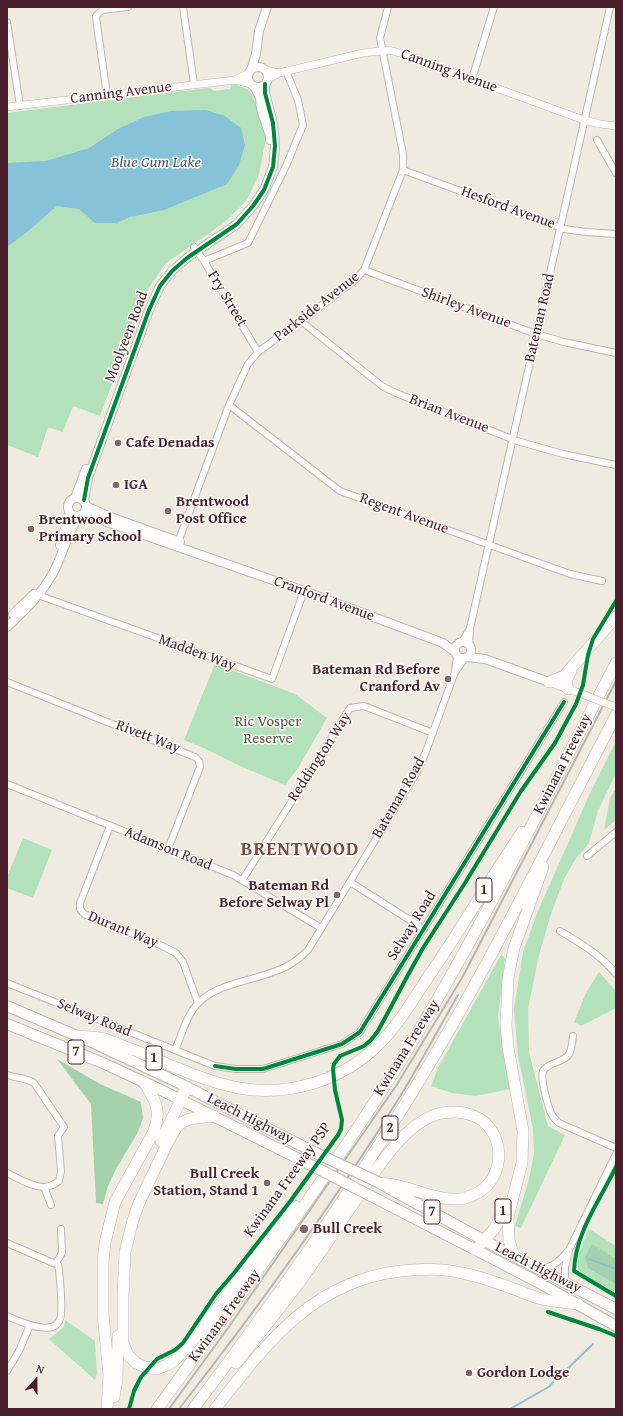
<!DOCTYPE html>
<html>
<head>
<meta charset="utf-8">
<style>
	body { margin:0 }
	#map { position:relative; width:623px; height:1416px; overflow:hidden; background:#f0ebe0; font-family:"Gentium Book Plus",serif }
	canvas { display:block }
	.frame { position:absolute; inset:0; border:8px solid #4a1f2b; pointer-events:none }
	.north { position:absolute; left:16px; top:1360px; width:40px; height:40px; -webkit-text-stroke:3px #fdfcf7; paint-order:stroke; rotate:21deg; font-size:11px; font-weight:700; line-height:16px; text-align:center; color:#4a1f2b }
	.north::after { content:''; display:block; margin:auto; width:14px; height:18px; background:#4a1f2b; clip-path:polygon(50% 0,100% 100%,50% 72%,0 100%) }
</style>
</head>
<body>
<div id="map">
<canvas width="623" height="1416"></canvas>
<div class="frame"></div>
<div class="north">N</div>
</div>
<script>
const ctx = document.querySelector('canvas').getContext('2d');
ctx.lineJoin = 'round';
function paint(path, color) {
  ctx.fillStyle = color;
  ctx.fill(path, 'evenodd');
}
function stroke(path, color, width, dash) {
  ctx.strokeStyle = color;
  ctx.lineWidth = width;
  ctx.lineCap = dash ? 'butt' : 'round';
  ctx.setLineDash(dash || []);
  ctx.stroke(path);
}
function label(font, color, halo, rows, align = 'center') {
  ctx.font = font + ' "Gentium Book Plus",serif';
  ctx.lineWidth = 3;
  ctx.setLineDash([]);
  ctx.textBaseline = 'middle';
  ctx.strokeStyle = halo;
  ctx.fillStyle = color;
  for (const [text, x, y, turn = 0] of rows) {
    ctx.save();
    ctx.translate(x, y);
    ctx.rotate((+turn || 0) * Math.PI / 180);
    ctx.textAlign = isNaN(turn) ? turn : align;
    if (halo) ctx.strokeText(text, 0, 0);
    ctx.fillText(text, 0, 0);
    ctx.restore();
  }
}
paint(new Path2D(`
	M234,84L249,90L253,96L267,133L259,174L247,200L224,223L166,263L146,292L100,416L73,406L63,432L48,427L38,457L7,445V113L207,88H210L214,91L230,89L231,85Z
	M215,664L295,694L327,718L298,768L285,785L238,765L206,749L184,740Z
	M616,741V773L598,811L589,843L575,860L564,879L550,917L539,955L528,1009L529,1052L548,1126L565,1135L521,1228L515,1226L529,1179L534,1154L533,1129L518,1055L514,1009L523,952L537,913L554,875L590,793Z
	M616,788V820L604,830L610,798Z
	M23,838L52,850L33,898L7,888V877Z
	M501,955L505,958L498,1017L510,1089L476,1096L452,1093L431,1086L438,1068Z
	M599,972L616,991V1008L581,1026L574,1022L586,993Z
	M589,1229L616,1246V1293L581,1274L577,1265L578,1256Z
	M65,1320L95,1341L97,1374L95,1380L49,1339L64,1327Z`), '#b2e1bc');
paint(new Path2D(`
	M57,1059L100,1084L141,1102L143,1118L138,1132L116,1169L108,1186L103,1204L96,1203L91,1104Z
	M592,1244L616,1259V1284L588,1268L585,1257Z`), '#a5d0ae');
paint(new Path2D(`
	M206,110L225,116L241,128L245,145L239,165L227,184L164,210L130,217L117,223H95L79,209L57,206L27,232L7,247V163L46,161L89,148L118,129L144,117L171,111Z`), '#86c3d9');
stroke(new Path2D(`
	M589,1259L616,1269
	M560,1376L593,1344
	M510,1409L550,1386L553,1382`), '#86c3d9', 2);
const minor = new Path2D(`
	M183,7L194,84
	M7,22L20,106
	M472,79L494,7
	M107,95L97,25L96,16L102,10L128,7
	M597,140L616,173
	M403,170L564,229L587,232L616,234
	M194,247L204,261L258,352
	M204,261L248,243L286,166L303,125L298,100L286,71
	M364,270L536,334L564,342L616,353
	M301,321L382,386L396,393L517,441L563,454L616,465
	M229,405L340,491L570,574L602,581
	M177,545L229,405L248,364L258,352L301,321L355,280L364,270L403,170V154L380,38L388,7
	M35,594L272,679L304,591
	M462,642L469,630
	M469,645L470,628L610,7
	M456,671L465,658
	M7,682L195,757L199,761L200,767L168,849
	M7,784L233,875L321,928
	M110,826L80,903V909L84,914L160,945L176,953L183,962L198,1003
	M587,856L616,832
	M243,879L350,708L364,706L433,733
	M350,882L424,929
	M560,931C580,943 601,955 616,974
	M7,983L215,1066L236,1069H263L342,1044L360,1032L564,702
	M573,1036C572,1041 572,1047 570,1052C566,1063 549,1061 543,1071C540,1079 548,1106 551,1113C553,1118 556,1120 559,1123L616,1148
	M175,1050C181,1037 185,1020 194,1008C215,980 260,982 289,965C296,961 302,956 308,950L417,772L425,754L455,672L457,655
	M7,1075C16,1078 27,1078 34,1083L64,1127L58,1136L61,1171L59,1181C55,1184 50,1187 44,1187C32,1187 18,1178 7,1173
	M44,1187L51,1205
	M7,1243L58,1265L59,1270C60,1280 63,1312 60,1319C54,1338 19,1321 7,1316
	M56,1263L62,1253L61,1229
	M541,1269C555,1266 559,1261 568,1251
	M565,1282V1267L569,1250L616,1154
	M7,1371L19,1351L30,1325`);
const tertiary = new Path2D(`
	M265,70L279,73
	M235,80L251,84
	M267,80L279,73L363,53L389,50L403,54L581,119L600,124L616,126
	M7,107L235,80L249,73
	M549,682L570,690`);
const secondary = new Path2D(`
	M248 77a10 10 0 1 1 20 0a10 10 0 1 1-20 0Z
	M251,70L256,54L259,31L267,7
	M254,86L260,98L261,109L270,136V140
	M68 507a9 9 0 1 1 18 0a9 9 0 1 1-18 0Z
	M75,498L86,469
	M84,500L88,478L149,310L160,286L172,271L187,258L237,224L253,206L264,190L273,167L275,146L273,123L265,93V84
	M86,506L108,516L180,542
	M84,514L304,591L443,643L455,652
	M60,545L70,513
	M13,614L34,594
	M7,627C25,610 41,595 53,573C63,555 67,533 79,516
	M455 650a8 8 0 1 1 16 0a8 8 0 1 1-16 0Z
	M468,657L485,659L549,682`);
const trunk = new Path2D(`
	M7,1006L96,1044L175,1081L316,1153
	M7,1024L103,1063L161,1090L309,1164
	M381,1184L485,1241L616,1309
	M371,1196L534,1280L616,1326`);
const motorway = new Path2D(`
	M549,682L564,676L616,617
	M568,689C565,682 567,678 571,671
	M78,1036C87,1037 97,1037 105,1039C115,1042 124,1047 134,1050C168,1064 203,1081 239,1088C290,1097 344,1080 380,1043C401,1022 416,994 433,970C444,953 456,936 466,919C485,890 502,861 522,832
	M214,1116C200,1118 186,1116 176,1128L168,1142L139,1203L133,1220L125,1252L123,1296V1343L128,1355L136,1363L145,1367L157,1369L167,1365L175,1360L194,1339L277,1228L295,1206
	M161,1141L187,1087
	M476,1250L495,1228L507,1203
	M514,1256L509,1240L508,1217L522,1163L523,1131L508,1047L506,1026L508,978L514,948L543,867
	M236,1363C257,1337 278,1311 298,1284C316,1260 332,1235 349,1210C370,1180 401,1124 438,1114C450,1111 462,1111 474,1116C505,1129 507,1175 479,1192C473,1195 466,1199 459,1199C440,1200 422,1192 403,1187C396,1185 388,1184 380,1183
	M114,1397L117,1379L118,1336
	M107,1409L109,1375L103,1314V1262L105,1243L115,1202L153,1133C162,1111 156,1101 144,1082
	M157,1409C238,1297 322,1186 395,1070C477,939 544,799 616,663
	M193,1409C270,1308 343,1204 410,1096C486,973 549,843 616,715
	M215,1409C266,1344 312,1281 401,1271C422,1269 441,1268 462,1273C478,1276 495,1282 511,1288C521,1291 532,1297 542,1299C554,1302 566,1303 578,1304`);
stroke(minor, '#beb7b2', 8);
stroke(tertiary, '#beb7b2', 8);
stroke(secondary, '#beb7b2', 10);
stroke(trunk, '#beb7b2', 12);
stroke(motorway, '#beb7b2', 12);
stroke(minor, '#fdfcfa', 6);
stroke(tertiary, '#fdfcfa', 7);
stroke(secondary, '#fdfcfa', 8);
stroke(trunk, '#fdfcfa', 10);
stroke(motorway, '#fdfcfa', 11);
stroke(new Path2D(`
	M169,1409L228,1328L396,1086L462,978L616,681
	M179,1409C258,1308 333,1204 401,1095C421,1062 439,1028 458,995`), '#bab5b5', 2);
const tertiaryBridge = new Path2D(`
	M574,691L616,707`);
const trunkBridge = new Path2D(`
	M316,1153L380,1183
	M309,1164L371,1196`);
stroke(tertiaryBridge, '#beb7b2', 8, []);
stroke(trunkBridge, '#beb7b2', 12, []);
stroke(tertiaryBridge, '#fdfcfa', 7);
stroke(trunkBridge, '#fdfcfa', 10);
stroke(new Path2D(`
	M84,500L88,478L149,310L160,286L172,271L187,258L237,224L253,206L264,190L273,167L275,146L273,123L265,93V84
	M215,1066L236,1069H263L342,1044L360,1032L564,702
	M616,1167C600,1200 575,1233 574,1271L616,1296
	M548,1312L599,1329L616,1336
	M129,1409L134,1391L141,1377L157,1359L175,1350L183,1343L216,1294L234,1273L289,1203L338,1135L341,1129L342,1120L335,1090L333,1069L334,1064L340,1056L364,1046L371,1040L378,1031L408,975L423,948L465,883L521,791L555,743L576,704L583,685L588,655L593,639L616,601`), '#00873e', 4);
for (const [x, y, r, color] of [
	[118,443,4,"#84666a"],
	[116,485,4,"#84666a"],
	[168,511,4,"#84666a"],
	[31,529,4,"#84666a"],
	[448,679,4,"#84666a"],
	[337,895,4,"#84666a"],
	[267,1183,4,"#84666a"],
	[304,1229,5,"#84666a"],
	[469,1373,4,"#84666a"]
]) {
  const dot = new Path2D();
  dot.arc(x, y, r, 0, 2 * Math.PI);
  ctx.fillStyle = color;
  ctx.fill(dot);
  stroke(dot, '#fdfcf7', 1.5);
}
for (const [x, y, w] of [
	[484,890,16],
	[76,1052,16],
	[154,1058,16],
	[390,1128,16],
	[503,1211,16],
	[432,1212,16]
]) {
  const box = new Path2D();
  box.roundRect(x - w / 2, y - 12, w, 24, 3);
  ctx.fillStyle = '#fdfcf7';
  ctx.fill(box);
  stroke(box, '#4a1f2b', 1);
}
label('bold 14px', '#4a1f2b', null, [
	["1",484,890],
	["7",76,1052],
	["1",154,1058],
	["2",390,1128],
	["1",503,1211],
	["7",432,1212]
]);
label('15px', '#4a1f2b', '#fdfcf7', [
	["Canning Avenue",449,71,20],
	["Canning Avenue",121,93,-7],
	["Hesford Avenue",508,208,20],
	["Fry Street",227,299,59],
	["Parkside Avenue",317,307,-38],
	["Shirley Avenue",466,308,20],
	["Bateman Road",540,318,-77],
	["Moolyeen Road",127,337,-69],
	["Brian Avenue",449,414,21],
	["Regent Avenue",404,514,20],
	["Cranford Avenue",324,599,20],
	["Madden Way",197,653,20],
	["Rivett Way",148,737,21],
	["Reddington Way",320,757,-57],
	["Kwinana Freeway",563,764,-63],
	["Bateman Road",399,798,-60],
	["Adamson Road",168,849,22],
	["Selway Road",412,926,-58],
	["Durant Way",123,930,22],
	["Selway Road",94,1018,22],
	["Kwinana Freeway",407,1048,-58],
	["Leach Highway",250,1119,27],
	["Kwinana Freeway PSP",288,1180,-54],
	["Leach Highway",538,1268,27],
	["Kwinana Freeway",225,1316,-54]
]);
label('bold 15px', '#4a1f2b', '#fdfcf7', [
	["Cafe Denadas",126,443],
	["IGA",124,485],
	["Brentwood",176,502],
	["Post Office",176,519],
	["Brentwood",39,520],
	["Primary School",39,537],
	["Bateman Rd Before",440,670,"right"],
	["Cranford Av",440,687,"right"],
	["Bateman Rd",329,886,"right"],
	["Before Selway Pl",329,903,"right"],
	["Bull Creek",259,1174,"right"],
	["Station, Stand 1",259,1191,"right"],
	["Bull Creek",313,1229],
	["Gordon Lodge",477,1373]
], 'left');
label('15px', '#5a574e', '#fdfcf7', [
	["Ric Vosper",268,722],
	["Reserve",268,739]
]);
label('italic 16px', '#505a6f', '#fdfcf7', [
	["Blue Gum Lake",156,163]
]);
ctx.letterSpacing = '1px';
label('bold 19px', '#784a3f', '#fdfcf7', [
	["BRENTWOOD",300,850]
]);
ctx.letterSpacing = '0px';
</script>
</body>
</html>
